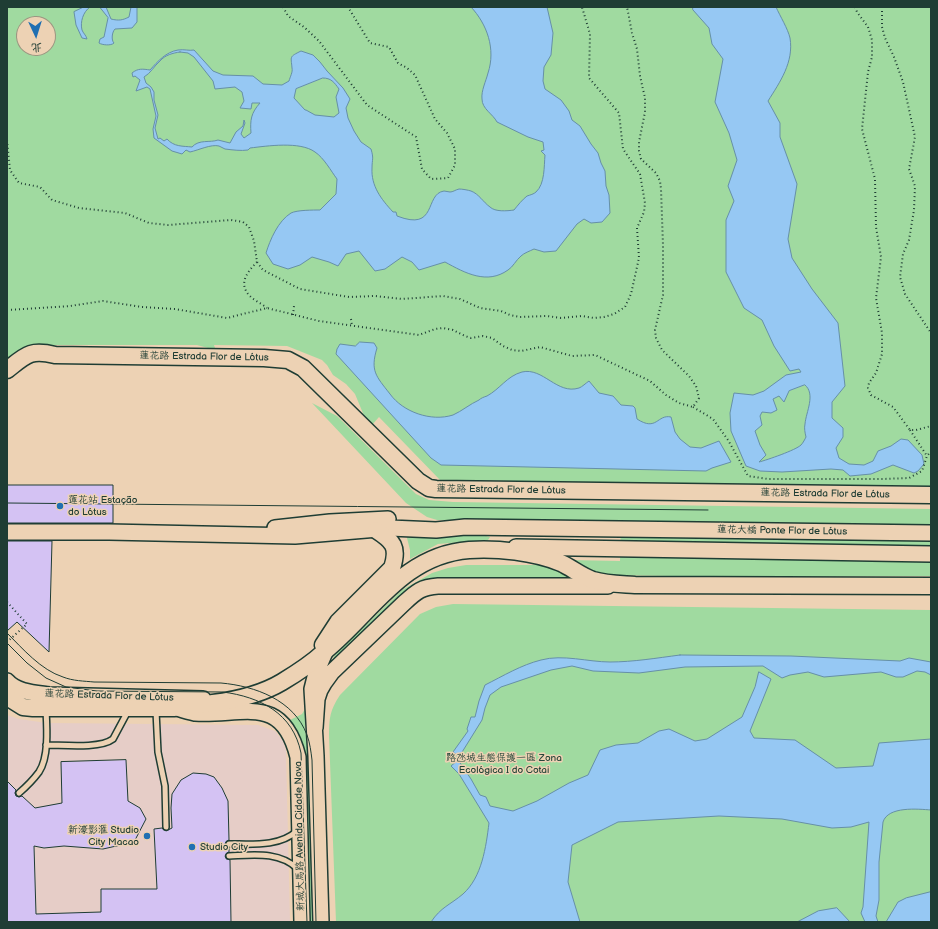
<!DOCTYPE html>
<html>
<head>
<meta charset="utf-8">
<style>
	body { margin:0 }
	#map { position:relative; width:938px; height:929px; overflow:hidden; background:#edd2b4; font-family:"Balsamiq Sans","LXGW WenKai TC",sans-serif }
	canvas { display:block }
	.frame { position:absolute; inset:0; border:8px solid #1f3d34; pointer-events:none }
	.north { position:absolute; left:16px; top:16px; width:40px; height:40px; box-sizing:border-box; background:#edd2b4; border:1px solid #9b9681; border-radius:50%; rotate:176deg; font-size:11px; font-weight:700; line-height:16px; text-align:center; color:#1f3d34 }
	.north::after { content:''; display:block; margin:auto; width:14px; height:18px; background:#1f6fb2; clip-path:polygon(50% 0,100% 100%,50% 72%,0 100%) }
</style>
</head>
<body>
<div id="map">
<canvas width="938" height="929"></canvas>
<div class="frame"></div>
<div class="north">北</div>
</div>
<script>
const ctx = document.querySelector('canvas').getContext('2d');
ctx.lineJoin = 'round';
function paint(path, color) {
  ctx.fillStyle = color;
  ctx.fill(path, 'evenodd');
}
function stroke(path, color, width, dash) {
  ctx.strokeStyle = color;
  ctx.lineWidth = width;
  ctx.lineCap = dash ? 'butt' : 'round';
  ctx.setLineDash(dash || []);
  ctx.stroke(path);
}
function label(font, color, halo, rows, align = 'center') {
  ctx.font = font + ' "Balsamiq Sans","LXGW WenKai TC",sans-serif';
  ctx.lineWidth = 3;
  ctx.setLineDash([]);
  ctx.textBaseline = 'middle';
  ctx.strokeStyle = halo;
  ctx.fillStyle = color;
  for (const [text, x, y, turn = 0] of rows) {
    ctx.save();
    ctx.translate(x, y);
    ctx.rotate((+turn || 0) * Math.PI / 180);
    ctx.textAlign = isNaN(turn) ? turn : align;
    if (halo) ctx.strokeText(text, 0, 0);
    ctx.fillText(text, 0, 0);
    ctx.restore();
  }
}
paint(new Path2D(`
	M7,715L19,719L47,723L258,725L275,731L283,741L286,750L290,922H7Z`), '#e6cdc7');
paint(new Path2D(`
	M7,7H931V487L440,480L379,417L372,425L365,418L355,394L346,384L333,375L327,365L322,360L287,346L214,345L215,348H208L197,345H39L7,364ZM24,24H48V48H24Z
	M312,403L337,416L416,494L429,500L453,502L931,509V576L738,577L602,575L573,580L426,581L411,586L327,668L335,655L402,590L432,573L448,568L466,565H533L568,560L620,561L621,523L437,520L427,517L406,503Z
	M408,536H486L490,537L488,540L438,544L410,559V550L407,538Z
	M453,604L931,610V922H336L329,735C329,718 330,710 340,695L420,614L436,607Z
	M305,709V727L308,753L316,922H307L304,751L300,737L288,721L302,714Z`), '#a0daa0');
const water = new Path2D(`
	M84,7H90C83,12 80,22 82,30C83,33 86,35 87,39L82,38L76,25L74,12Z
	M100,7H106L111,19C119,21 123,20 129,17L131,7H137V22L132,28L115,29C112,32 111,40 114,43C111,46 102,45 99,43L100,39L104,37L108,18Z
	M471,7H547L553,33L551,55L544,67L543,81L545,89L561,100L569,111L572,120L580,126L591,144L598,153L601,163L605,171L606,186L609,195L610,213L602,222L591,223L584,219L577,224L556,251L544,252L534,249C530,251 524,253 521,256C516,260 513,267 508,270C487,285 465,273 445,262L419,270L412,262L402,257L385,269L375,271L359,251L346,254L338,266L329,262L312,257L300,265L288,269L273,264L266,253C270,240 278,221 291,213C297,210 313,210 320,210L336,194L337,179C331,171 324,158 315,152C300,141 267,146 250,148L248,150C241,151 233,150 225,149C223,148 221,147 219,146C211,144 199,150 190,152L186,150L182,154L172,151L154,138L153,129L156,116L150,89L147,87L136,91L140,80L135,76L133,77L132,73C138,68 143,69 150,70C158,61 166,52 178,50C184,49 189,51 194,50L213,71L223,75L253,76L263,84L282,85L289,81C290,77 293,72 292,68C291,56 289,57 301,51L313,55L320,62L327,71L343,88L350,99L346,108L348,118L354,131L361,142L371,149C374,159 372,159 372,168C371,186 381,199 393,212H396L397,216C438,232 424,194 444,191C446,191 448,192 450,192C453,192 455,190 459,189C462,189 468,190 471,191C479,194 483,202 490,207C495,212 507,211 514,210C518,205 522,200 527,196C530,195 534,194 536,192C545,184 544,166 545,155L541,151L544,150L543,142L528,137L497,122C493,114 482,109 482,99C481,91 486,81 488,73C496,49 487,24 471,7ZM180,52L188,53L194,57L213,81L215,89L235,87L242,92L244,101L240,108L251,109L252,103H260C251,113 250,120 251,133L244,138L241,134L245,123L244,120L243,126L236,132L230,143L218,140C210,143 199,139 192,147C183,146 174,147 167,139L164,141L160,138L158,139L155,128L158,115L154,100V92L151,87L146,83L144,77C151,73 154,66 160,61C165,55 173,53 180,52ZM323,78C331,78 334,82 339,89L336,97L339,113L334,117L315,115L306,110H305L294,98L296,89Z
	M693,7H776C780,16 788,29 790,38C794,62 780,82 768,101L780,123V137L797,184L788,239L792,258L812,289L838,323L845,386L832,402V418L843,428V437L836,448L839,458L849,464L864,465L873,461L878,451L891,446L901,439L908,440L922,455L924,464L918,471L914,473L893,465L871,474L850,476L843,470L831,469L782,472L760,471L746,466L731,431L730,413L734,393L753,395L764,391L786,375L801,372L799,369L790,371L774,346L762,320L744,308L726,272V220L734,201L728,186L737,160L729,133L715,102L723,59L712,44L709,28L693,10ZM805,385C816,394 806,412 805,424C804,428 805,433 806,437C805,439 803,443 801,445C796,450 767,460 759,462L766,455L760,445L755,431L762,425L760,416L762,412L771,413L777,410L773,399L779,396L784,402L789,391Z
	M360,342L374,343L377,348C370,371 376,376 390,394C403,412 431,422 453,415C462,411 470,404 479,400C481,398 484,397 487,396C500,389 507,376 522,372C543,367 557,395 579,388C582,387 586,383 589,381L599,393L613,396L621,405L633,406L635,408L637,419C657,432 657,414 671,417L675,432L680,439L690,447L701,448L719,441L731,462L712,468L706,471L441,465L431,458L336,354L337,349L340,344L355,346Z
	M680,655L791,656L900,661L909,658L931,662V675L925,672L917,671L903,677H896L881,672L824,677L808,672L790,675L782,678L763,666L685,667L639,673L593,671L572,666L551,670L501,687L490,695L485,708L482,720L459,757L453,752L468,731L467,729L471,717H475L479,701L485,685C503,676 521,665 541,660C563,654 588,662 610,662C633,662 657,658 680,655Z
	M759,672L771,679L750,731L754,738L795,740L836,768L873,766L879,743L931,739V810C918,809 888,806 883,822L879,862V900L876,916L878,922H865L861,913L863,907L869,822L851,827L832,828L782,819L719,816L618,822L572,845L568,882L580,922H431C441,907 450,905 463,894C482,877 486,847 489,823L459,774L451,766L458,760L471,779L480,795L486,797L490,806L513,811L537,801L569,783L588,775L600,750L616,745L638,743L659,731L669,729L695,741L707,739L742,717L755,687Z
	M931,892V922H886L898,902L906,898Z
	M837,908L850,922H797L818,911Z`);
paint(water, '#96c8f3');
stroke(water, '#6690a7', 1);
const building = new Path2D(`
	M7,485H113V523H7Z
	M7,541H52L49,652L17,622L7,631Z
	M126,760L128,801L140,808L146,819L134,842L103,849L64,846L44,848L34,846L36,914L101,912V889H157L154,829L162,828L166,831L172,828L171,808L172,794L181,780L193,773L206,774L214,777L222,788L228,801L229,840L226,842L225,844L227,847L229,848V852L227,853L225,856L226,858L230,860L231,922H7V781L16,790L15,793L16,796L19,797L22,796L35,808L62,803L61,762Z`);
paint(building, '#d4c2f3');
stroke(building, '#1f3d34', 1);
const lane = new Path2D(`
	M156,711L158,752L165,786L166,827
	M46,745C63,745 100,749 113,739L128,711
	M19,793C26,787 33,780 39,772C49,757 47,728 46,710
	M229,844C252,844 279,847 297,831
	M229,856C253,855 279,851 298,869`);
const secondary = new Path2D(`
	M275,528L330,522L388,519
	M7,532H109L295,536L390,528L436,530L465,527L931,533
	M516,547L931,554
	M7,681C16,692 35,693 49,695L203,699
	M177,708C183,710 189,712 195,713C244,716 282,693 298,757L302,922
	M315,728L317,699L320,690L324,683L332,672L404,603C416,592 421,587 438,586H608
	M321,922L316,756L312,689L316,673L325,652`);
const primary = new Path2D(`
	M7,370C26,355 30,349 55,355L264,358L288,360L303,368L418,481L429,488L436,489L931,495
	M323,645L338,622L392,568C399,547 393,541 376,530
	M7,697L23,707L33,708H174C187,705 200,705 213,703C236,700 262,694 282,682C297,673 312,663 324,652C371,614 402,555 469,550C497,548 534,552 561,563C572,568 581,576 593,580C606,584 621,584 635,585L931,586`);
stroke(lane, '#1f3d34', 8);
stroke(secondary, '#1f3d34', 18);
stroke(primary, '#1f3d34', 19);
stroke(new Path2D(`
	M283,7L288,16L304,27L319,41L367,105L416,137L422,169L431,179L448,178L455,165V149L447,133L435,119L415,75L407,68L398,63L389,47L370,43L348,7
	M855,7L857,12L868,27L872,40V57L868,72L862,129L875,179L876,227L881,257L876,298L882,333V354L876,373L869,383L868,388L871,395L893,407L910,430H916L931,426
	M882,7V27L885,38L894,57L903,82L915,137L909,169L915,186L914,210L909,240L903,254L900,277L905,294L931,333
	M7,140L10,170L19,183L40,187L52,200L79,208L125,213L149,223L168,225L231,220L243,222L249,227L254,241L257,262L263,270L300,289L349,297L375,296L402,299L443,296L460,299L480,308L501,311L510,315L520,317L547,316L561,318L582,316L594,318L604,317L614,314L625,307L631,294L639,258L637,228L644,212L645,203L640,174L623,149L619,113L589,78L590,34L582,7
	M257,262C248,271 238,283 249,295C253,300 261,303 267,308
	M7,310L70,306L103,301L142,307L175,309L227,318L267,308L319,321L419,335L435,329L443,328L453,330L465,336L471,338L483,336L492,338L503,346L512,350L521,351L540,347L572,356L595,355L650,381L666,395L679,403L693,407L699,398L696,386L689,376L662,350L656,338L655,330L663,295V245L661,189L660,181L656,173L641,159L639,151V142L645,112V98L640,76L637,49L632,33L627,7
	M293,315L294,306
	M351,319L352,326
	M693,407L713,419L728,440L748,476L768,479H883L909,478L922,471L927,456L931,451
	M910,430L927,456
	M7,602L27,624L7,642`), '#1f3d34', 2, [1, 3]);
stroke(lane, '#edd2b4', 5);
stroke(secondary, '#edd2b4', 15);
stroke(primary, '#edd2b4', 16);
stroke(new Path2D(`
	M7,503L708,510
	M7,633C23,649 41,670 63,677C73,681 84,681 94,682L221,683C255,686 294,700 307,735C310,743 311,752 312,760L316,922
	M7,643L27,663L46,678L66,687L97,691L223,692C260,697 293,713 301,753L307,922`), '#1f3d34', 1);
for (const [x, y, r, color] of [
	[60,506,4,"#1f6fb2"],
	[147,836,4,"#1f6fb2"],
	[192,847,4,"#1f6fb2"]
]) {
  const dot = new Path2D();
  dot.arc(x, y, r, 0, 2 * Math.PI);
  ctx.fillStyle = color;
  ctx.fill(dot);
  stroke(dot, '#edd2b4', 1.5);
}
label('10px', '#1f3d34', '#edd2b4', [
	["蓮花路 Estrada Flor de Lótus",204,357,1],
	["蓮花路 Estrada Flor de Lótus",501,490,1],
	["蓮花路 Estrada Flor de Lótus",825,494,1],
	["蓮花大橋 Ponte Flor de Lótus",782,531,1],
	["蓮花路 Estrada Flor de Lótus",109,696,2],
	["新城大馬路 Avenida Cidade Nova",300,836,-91]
]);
label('10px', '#1f3d34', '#edd2b4', [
	["蓮花站 Estação",68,500],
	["do Lótus",68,512],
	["新濠影滙 Studio",139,830,"right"],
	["City Macao",139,842,"right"],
	["Studio City",200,847]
], 'left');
label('10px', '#254539', '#edd2b4', [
	["路氹城生態保護一區 Zona",504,758],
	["Ecológica I do Cotai",504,770]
]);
</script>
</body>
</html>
